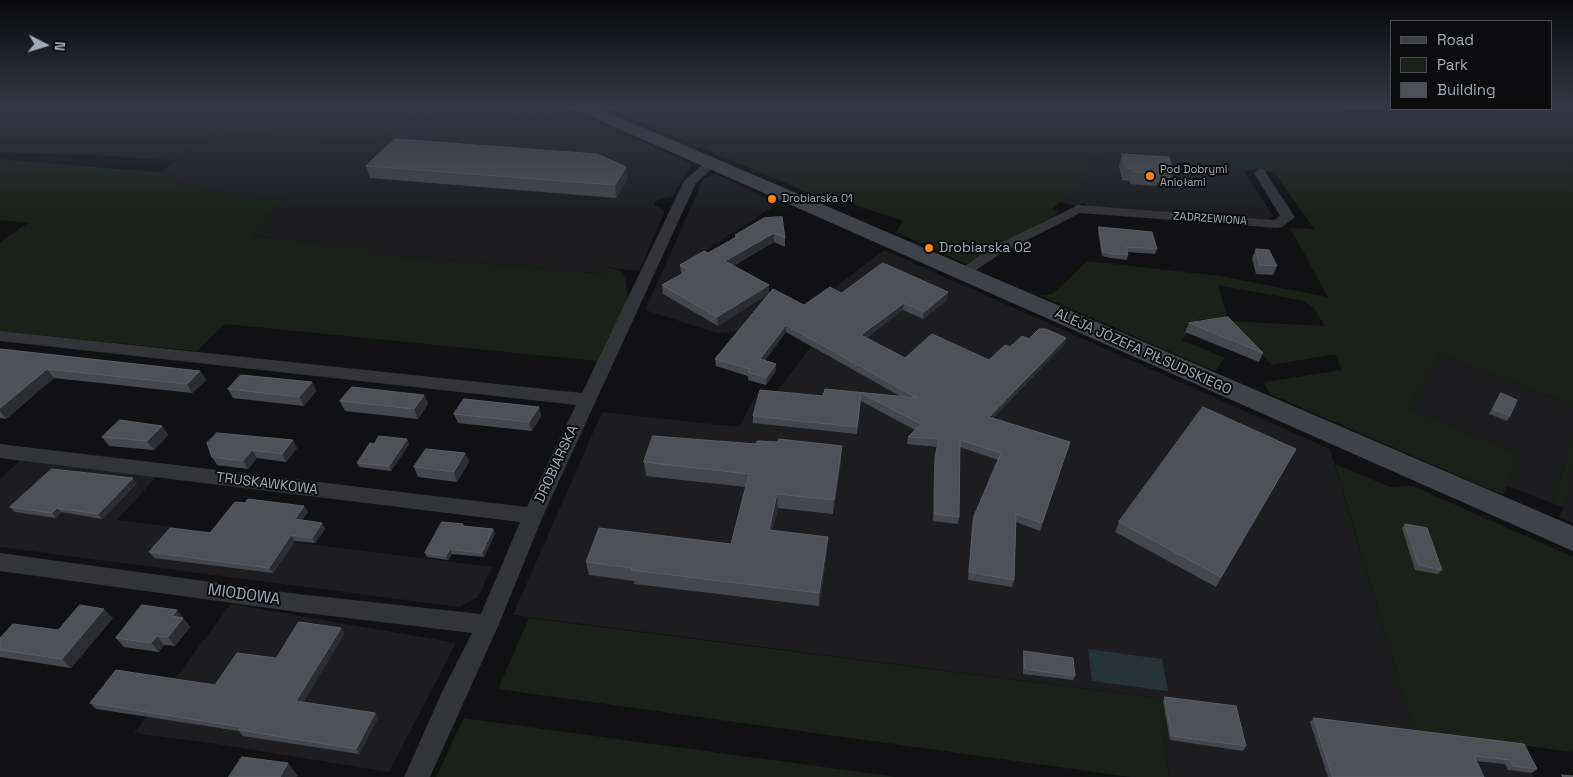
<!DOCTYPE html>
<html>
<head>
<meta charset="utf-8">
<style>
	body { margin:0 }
	#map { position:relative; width:1573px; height:777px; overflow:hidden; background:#111113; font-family:"Space Grotesk",sans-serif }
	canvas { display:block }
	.legend { position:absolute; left:1390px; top:20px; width:162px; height:90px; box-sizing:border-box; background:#0c0c0e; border:1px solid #484c51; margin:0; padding:6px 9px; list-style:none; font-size:15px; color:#a1abb5 }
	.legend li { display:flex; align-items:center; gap:10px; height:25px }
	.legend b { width:25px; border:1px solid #484c51 }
	.north { position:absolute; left:20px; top:20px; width:50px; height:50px; -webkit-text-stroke:4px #0c0c0e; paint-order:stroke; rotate:95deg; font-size:14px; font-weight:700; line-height:20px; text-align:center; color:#a1abb5 }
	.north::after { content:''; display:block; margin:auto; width:18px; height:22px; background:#a1abb5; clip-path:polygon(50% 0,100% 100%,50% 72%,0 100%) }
</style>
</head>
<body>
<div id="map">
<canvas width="1573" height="777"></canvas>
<ul class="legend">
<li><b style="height:6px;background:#3f4348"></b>Road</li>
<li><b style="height:14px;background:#192119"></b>Park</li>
<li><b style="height:14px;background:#4e5156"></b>Building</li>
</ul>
<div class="north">N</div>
</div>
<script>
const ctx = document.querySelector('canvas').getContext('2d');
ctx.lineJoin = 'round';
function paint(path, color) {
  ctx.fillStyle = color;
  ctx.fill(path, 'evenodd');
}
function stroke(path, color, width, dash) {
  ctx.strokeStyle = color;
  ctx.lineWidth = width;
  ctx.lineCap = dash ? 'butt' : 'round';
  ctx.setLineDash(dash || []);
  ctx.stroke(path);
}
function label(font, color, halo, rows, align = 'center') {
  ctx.font = font + ' "Space Grotesk",sans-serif';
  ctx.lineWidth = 4;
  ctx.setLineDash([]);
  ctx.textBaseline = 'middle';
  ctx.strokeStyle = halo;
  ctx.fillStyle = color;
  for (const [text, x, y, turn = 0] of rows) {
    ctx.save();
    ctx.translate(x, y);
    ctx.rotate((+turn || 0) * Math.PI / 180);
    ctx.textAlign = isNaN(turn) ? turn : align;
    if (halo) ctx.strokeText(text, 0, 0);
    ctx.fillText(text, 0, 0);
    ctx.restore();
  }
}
paint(new Path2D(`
	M421,111L599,123L617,131L618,134L624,137L629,136L691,164L673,196L656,200L654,205L665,211L639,271L605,267L603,274L365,253L369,248L252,236L283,200L178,186L167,173H159L215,132L374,144L392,131L399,132Z
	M990,152L1243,170L1273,216L1266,221L1088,207L1083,203L1077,206L1061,202L1050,210Z
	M716,174L777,204L699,255L803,312L884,250L1330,449L1414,731L1518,745L1534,777H1169L1159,698L513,615L602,412L739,427L757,393L773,396L811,347L773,325L767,329L717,333L645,310L704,178Z
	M1438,354L1573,405V436L1553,501L1564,508L1573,470V523L1559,517L1564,508L1506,485L1517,454L1409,408Z
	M24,457L158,475L117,520L492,567L478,597L459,607L0,547V479Z
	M231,604L456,643L389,772L223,745L134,733Z`), '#1d1d20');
paint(new Path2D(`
	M0,106H561L599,123L421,111L399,132L392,131L374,144L215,132L175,161L113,156L0,152Z
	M600,106H1341L1345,112L1421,113L1496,117L1490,109H1552V106H1573V405L1438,354L1409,408L1517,454L1503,495L1270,394L1264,384L1265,382L1342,370L1335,354L1272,365L1228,321L1199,319L1182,340L1225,358L1215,371L1039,295L1053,294L1087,261L1220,276L1328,297L1290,228L1314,229L1274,172L1086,159L1092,178L1051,209L1059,211L1057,214L966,264L896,232L903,221L835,198L824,199ZM1218,285L1304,301L1313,307L1325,326L1228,321Z
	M0,159L167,173L178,186L283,200L252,236L370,248L366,253L603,274L605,267L619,270L625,278L628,301L598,361L225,324L197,351L0,331V242L28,223L0,220Z
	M1573,436V470L1564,508L1553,502Z
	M1335,464L1390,487L1413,486L1573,557V752L1414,731Z
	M529,618L1159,698L1169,777H1131L498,689Z
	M464,718L484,721L897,777H436Z`), '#192119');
paint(new Path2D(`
	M1088,649L1162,659L1168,691L1092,681Z`), '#263337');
paint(new Path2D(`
	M713,158L719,162L696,183L543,516L499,624L430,777H404L443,690L472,633L298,612L0,571V553L298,594L481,614L520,522L0,458V444L527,507L576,405L0,341V331L582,393L684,181L709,159Z
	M1260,169L1264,170L1295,217L1282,227L1277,228L1080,213L1000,254L967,276H957L955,273L990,248L1078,205L1274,220L1280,216L1254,173Z`), '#323438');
paint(new Path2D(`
	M572,106H593L1573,526V551L574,109Z`), '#3f4348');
paint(new Path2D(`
	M1122,154L1173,172L1169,184L1157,183L1156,186L1130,184V181L1122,180L1119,166Z
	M366,166L626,167L627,180L616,198L370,178Z
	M764,218L785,238V247L774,242L733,266L769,293L804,305L841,293L948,292L947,300L923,319L903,310L866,338L905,358L989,360L1010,347L1029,339L1066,338L1064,345L993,418L1070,442L1040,531L1016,522L1014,580L1012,587L968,580L972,523L974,516L998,460L960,447L959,517L958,524L933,521L934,464L938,447L907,444L908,437L915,430L861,401L857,434L753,423V416L823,396L825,389L900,396L786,332L765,360L776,364V371L766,385L748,380V376L716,366L715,359L768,294L718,326L663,294L662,285L682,274L681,273L680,265L708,253L735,238V235Z
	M1099,227L1157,249L1155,254L1127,252L1128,255L1127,260L1111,258L1102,256L1098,231Z
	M1256,249L1277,266L1273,275L1256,274L1252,258Z
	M1189,323L1263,353L1259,362L1185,332Z
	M0,349L200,371L206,380L192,393L54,378L6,419L0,418Z
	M312,382L316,391L304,406L233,398L228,389Z
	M1501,393L1510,416L1507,421L1489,414L1498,398Z
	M424,395L428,404L418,419L345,411L340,401Z
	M539,407L541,416L532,431L458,423L454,414Z
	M162,426L168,435L154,450L109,446L102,437Z
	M407,439L409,444L391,471L359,467L357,463Z
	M207,443L297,448L286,462L257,458L248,469L217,465L212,457Z
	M1296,449L1216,587L1115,532L1119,522Z
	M465,453L469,462L457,482L418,477L414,467Z
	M841,460L833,514L778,508L772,530L827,551L819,606L634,584V581L589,575L586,562L731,544L746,487L646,476L644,462Z
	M137,483L102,519L61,512L56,518L15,512L10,507Z
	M245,503L304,506L308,512L302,520L322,523L325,529L315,543L295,541L273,573L154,558L149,552L210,533Z
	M463,524L464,526L493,529L495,534L484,557L452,554L448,560L427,557L425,553Z
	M1405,524L1442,570L1438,574L1415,570L1402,528Z
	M177,610L190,627L175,646L164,645L159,652L124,647L116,638Z
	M113,618L71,668L0,657V638L58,630Z
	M341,628L344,634L303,702L375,713L378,718L359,754L243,736L239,731L96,709L90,703L215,685L276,658Z
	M1024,651L1075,676L1073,680L1023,674V656Z
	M1165,697L1246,746L1243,751L1170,740L1163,701Z
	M1314,718L1524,744L1537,769L1532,773L1508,770L1505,764L1476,761L1484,777H1328L1310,722Z`), '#44474b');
paint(new Path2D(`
	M626,167L627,180L616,198L615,185Z
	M774,233V242L725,270V261Z
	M769,285V294L718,326L717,317Z
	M948,292L947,300L923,319L924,312Z
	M904,303L903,310L860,342L861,335Z
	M786,325V332L760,366V359Z
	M1066,338L1064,345L987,424L989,417Z
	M776,364V371L766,385V378Z
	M47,369L54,378L6,419L0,411V408Z
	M200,371L206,380L192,393L187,384Z
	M312,382L316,391L304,406L299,397Z
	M424,395L428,404L418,419L414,409Z
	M539,407L541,416L532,431L529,422Z
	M162,426L168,435L154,450L147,441Z
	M407,439L409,444L391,471L389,466Z
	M293,440L297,448L286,462L282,454Z
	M842,446L841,460L833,514L834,500Z
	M252,450L257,458L248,469L243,461Z
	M465,453L469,462L457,482L454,472Z
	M133,478L137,483L102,519L98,514Z
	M777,494L778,508L769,544V530Z
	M304,506L308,512L298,525L295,519Z
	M57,508L61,512L56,518L52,513Z
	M322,523L325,529L315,543L312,538Z
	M493,529L495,534L484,557L482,553Z
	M291,535L295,541L273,573L269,568Z
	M828,537L827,551L819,606V593Z
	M450,549L452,554L448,560L446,556Z
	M104,609L113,618L71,668L62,659Z
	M177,610L190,627L175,646L168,637L172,616Z
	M341,628L344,634L301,707L296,701Z
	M157,636L164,645L159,652L151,643Z
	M375,713L378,718L359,754L356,749Z
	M288,763L298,776L297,777H280Z`), '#2b2d30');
const building = new Path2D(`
	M395,139L597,154L626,167L615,185L366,166Z
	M1122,154L1169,157L1173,172L1159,171L1160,174L1134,172L1133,169L1126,168Z
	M782,217L785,238L774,233L725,261L769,285L717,317L662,285L689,270L680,265L704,251L708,253L738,236L735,235L764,218Z
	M1099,227L1152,232L1157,249L1126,247L1128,255L1113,254L1103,252Z
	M1256,249L1269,250L1277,266L1260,265Z
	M883,263L948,292L924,312L904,303L861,335L905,358L932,334L989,360L1005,345L1010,347L1022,336L1029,339L1039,329H1046L1066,338L989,417L1070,442L1042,523L1016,514L1014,580L969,572L974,516L1001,453L960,440L959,517L935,514V457L939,439L908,437L921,424L861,393L857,427L753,416L760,390L823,396L825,389L917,398L786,325L760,359L776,364L766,378L748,372L750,369L715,359L773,289L804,305L830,287L841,293Z
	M1228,317L1263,353L1189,323Z
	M0,349L200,371L187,384L47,369L0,408Z
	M241,375L312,382L299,397L228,389Z
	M352,387L424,395L414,409L340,401Z
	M1501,393L1517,400L1510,416L1493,409Z
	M464,399L539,407L529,422L454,414Z
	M1203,407L1296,449L1221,577L1119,522Z
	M120,420L162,426L147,441L102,437Z
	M217,433L293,440L282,454L252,450L243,461L212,457L207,443Z
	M379,436L407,439L389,466L357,463L370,443L374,444Z
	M653,436L756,444L757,441L777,442L779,439L842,446L834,500L777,494L769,530L828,537L819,593L631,570L632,568L586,562L599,528L731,544L749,474L644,462Z
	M426,449L465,453L454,472L414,467Z
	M52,469L133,478L98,514L57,508L52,513L10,507Z
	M248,499L304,506L295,519L322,523L312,538L291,535L269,568L149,552L170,528L210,533L235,502L245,503Z
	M442,522L463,524L462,526L493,529L482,553L450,549L446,556L425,553Z
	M1405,524L1427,528L1442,570L1419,565Z
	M80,605L104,609L62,659L0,650V638L13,624L58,630Z
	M142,605L177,610L172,616L183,618L168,637L157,636L151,643L116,638Z
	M299,622L341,628L296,701L375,713L356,749L239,730L241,727L90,703L116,670L215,685L237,653L276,658Z
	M1024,651L1073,658L1075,676L1025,669Z
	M1165,697L1236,706L1246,746L1172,736Z
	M1314,718L1524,744L1537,769L1513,766L1510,760L1474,756L1484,777H1333Z
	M242,757L288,763L280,777H229Z
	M1562,775L1573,776V777H1563Z`);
paint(building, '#4e5156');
stroke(building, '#5b5f65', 1);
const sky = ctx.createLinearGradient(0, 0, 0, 214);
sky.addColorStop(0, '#09090a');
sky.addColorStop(0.5, '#323844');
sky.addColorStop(1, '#32384400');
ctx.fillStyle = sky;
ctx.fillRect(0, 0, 1573, 214);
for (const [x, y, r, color] of [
	[1150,176,5,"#ff841d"],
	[772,199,5,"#ff841d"],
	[929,248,5,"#ff841d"]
]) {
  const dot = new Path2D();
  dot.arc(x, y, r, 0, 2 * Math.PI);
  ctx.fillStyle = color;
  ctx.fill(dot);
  stroke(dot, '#0c0c0e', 2);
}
label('11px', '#a1abb5', '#0c0c0e', [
	["Pod Dobrymi",1160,170],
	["Aniołami",1160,183],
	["Drobiarska 01",782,199]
], 'left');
label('11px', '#a1abb5', '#0c0c0e', [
	["ZADRZEWIONA",1210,219,4]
]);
label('14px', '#a1abb5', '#0c0c0e', [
	["Drobiarska 02",939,248]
], 'left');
label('14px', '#a1abb5', '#0c0c0e', [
	["ALEJA JÓZEFA PIŁSUDSKIEGO",1143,352,24],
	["DROBIARSKA",557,464,-65],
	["TRUSKAWKOWA",267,484,7]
]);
label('16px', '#a1abb5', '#0c0c0e', [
	["MIODOWA",244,595,8]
]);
</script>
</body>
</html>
